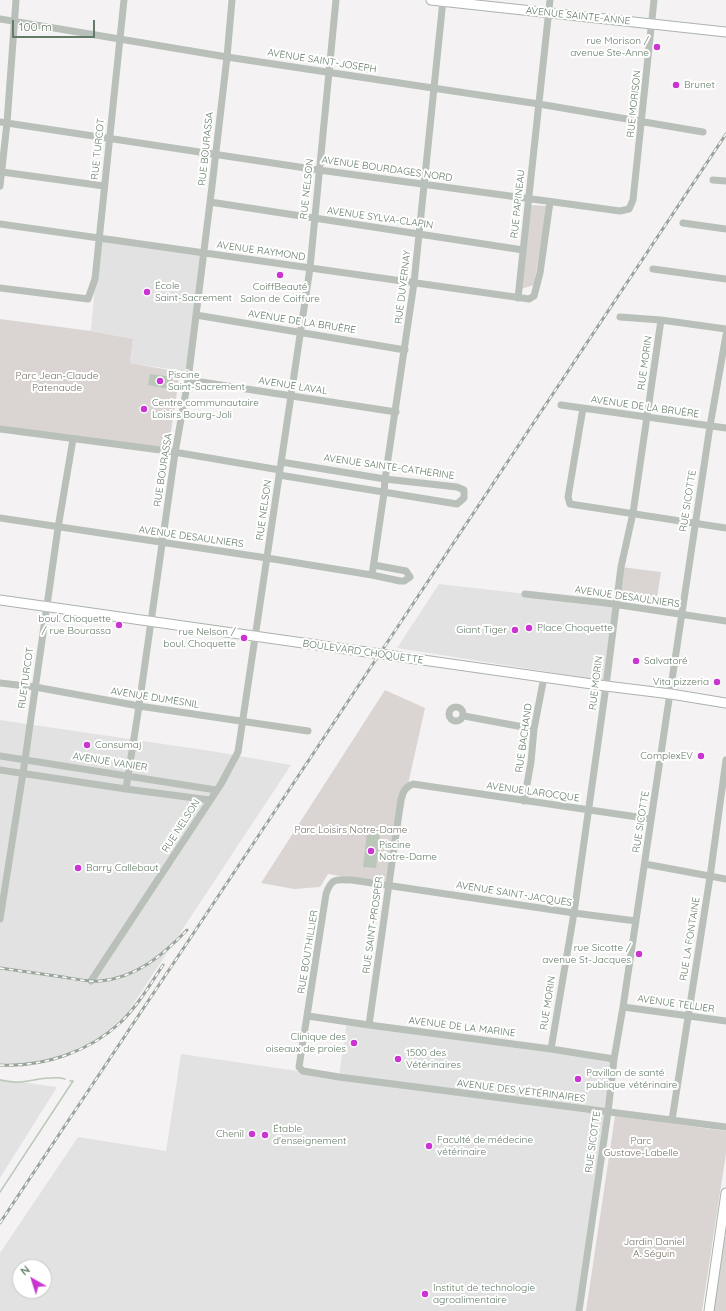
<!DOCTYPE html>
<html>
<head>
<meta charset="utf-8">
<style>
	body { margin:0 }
	#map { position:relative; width:726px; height:1311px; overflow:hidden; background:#f5f2f3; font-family:Quicksand,sans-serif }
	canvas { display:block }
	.north { position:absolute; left:12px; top:1259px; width:40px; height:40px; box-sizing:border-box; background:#fff; border:1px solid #c1cac2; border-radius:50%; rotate:321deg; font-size:11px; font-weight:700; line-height:16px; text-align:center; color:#637a66 }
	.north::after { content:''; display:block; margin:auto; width:14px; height:18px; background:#ca35d2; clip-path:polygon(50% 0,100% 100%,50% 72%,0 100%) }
	.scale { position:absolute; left:12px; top:20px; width:83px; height:18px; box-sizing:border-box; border:2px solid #637a66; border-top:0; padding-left:5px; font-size:12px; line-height:14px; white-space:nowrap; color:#637a66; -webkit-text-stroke:3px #fff; paint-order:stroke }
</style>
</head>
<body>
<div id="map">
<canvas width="726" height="1311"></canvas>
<div class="north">N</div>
<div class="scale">100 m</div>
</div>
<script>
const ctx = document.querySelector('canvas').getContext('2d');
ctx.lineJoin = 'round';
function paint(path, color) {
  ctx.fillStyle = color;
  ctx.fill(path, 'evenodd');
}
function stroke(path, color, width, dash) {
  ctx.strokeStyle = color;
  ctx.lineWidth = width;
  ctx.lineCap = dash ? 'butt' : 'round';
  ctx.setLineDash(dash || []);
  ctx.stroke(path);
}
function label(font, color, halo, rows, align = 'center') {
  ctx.font = font + ' Quicksand,sans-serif';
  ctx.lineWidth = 4;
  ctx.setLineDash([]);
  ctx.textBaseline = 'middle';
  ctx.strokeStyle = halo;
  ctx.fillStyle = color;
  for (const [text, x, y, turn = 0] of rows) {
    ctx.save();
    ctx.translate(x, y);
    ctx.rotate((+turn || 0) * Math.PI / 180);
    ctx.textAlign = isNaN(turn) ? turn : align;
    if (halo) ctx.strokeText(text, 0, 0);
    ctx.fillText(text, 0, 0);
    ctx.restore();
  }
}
paint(new Path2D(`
	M99,238L204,253L189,372L130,363L133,339L91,331Z
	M439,584L615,604L606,681L397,648Z
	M0,720L211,751L291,765L122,1021L107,1033L79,1050L56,1059L38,1063L14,1067L0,1066Z
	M347,1021L614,1059L578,1311H0V1253L78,1137L166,1151L181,1054L339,1077ZM20,1267H44V1291H20Z
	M0,1079L57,1087L0,1178Z`), '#e3e2e2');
paint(new Path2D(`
	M529,205L547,206L534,285L521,289Z
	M0,319L91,331L133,339L130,363L180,372L168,451L0,429Z
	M621,567L661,572L656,604L616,599Z
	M385,690L425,708L409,780L389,881L351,878L328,874L320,887L294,889L261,883Z
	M615,1116L726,1131V1153L702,1311H586Z
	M722,1236L726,1237V1311H714L710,1273Z`), '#dad5d2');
paint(new Path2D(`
	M150,374L172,377L170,389L148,385Z
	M367,833L380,835L376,868L363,867Z`), '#bac7b9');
stroke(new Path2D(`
	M0,1080C6,1081 13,1083 19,1082C32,1081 53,1075 65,1079
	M0,1192L73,1081H70`), '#bac7b9', 1.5);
const major = new Path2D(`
	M431,0L726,32
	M0,600L606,686L671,694L726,703
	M709,1311L726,1193`);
stroke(major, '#aab3ac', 11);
stroke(new Path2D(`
	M0,19L227,57L539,104L703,132
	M0,122L319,170L620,211L629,209L633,200L654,0
	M2,172L104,186
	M713,180L726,181
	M0,186L7,123L16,0
	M210,202L523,250
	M683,223L726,229
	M0,224L529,299L534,296L540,273L550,202
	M653,269L726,279
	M0,288L88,299L95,279L124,0
	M518,298L550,0
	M196,315L405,350
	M620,317L661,320L726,329
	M188,380L396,412
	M561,405L726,428
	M583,408L568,497L570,504L726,528
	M0,429L168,451L280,470
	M279,475L457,504L464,498V490L457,487L385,479L281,462
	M0,518L267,558L372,575L400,581H404L410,577L406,571L374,565
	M372,575L384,493L385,479L414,283L443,0
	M525,594L606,603L726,621
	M0,683L35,687L139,706L308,731
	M449 714a7 7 0 1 1 14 0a7 7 0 1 1-14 0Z
	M464,716L534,729
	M0,756L216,790
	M0,770L126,789L210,800
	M126,789L139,706L175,453L188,380L212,186L227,57L232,0
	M524,801L531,762L534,729L544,677
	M645,864L726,879
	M0,919L25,760L58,528L73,439
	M636,921L574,913L352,880C336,880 332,877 326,894L299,1067L303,1071L339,1077L726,1127
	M91,981L221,784L238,752L310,268L336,0
	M623,1007L726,1021
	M308,1016L369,1025L551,1049L614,1059
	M369,1025L401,799C403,792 405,787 413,784L651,819
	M551,1049L574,913L606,686L621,567L633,513L661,320
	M672,1120L710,877L726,760
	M579,1311L608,1112L614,1059L623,1007L710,426L726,335`), '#b8c0b9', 7);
stroke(major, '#fff', 9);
const rail = new Path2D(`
	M0,968C21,971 42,974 63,977C75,979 88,982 100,981C136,978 163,955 187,930
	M0,1065C44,1067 89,1052 121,1022C138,1005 150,985 163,965
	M0,1223L193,934L726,134`);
stroke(rail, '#99a59b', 3);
stroke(rail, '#fff', 1.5, [4.5]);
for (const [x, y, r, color] of [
	[657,47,4,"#ca35d2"],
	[676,85,4,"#ca35d2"],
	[280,275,4,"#ca35d2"],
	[147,292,4,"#ca35d2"],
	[160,381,4,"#ca35d2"],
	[144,409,4,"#ca35d2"],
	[119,625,4,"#ca35d2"],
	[529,628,4,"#ca35d2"],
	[515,630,4,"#ca35d2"],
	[244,638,4,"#ca35d2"],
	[636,661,4,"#ca35d2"],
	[717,682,4,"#ca35d2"],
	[87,745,4,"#ca35d2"],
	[701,756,4,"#ca35d2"],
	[371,851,4,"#ca35d2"],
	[78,868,4,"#ca35d2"],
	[639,954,4,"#ca35d2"],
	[354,1043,4,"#ca35d2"],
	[398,1059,4,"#ca35d2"],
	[578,1079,4,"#ca35d2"],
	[252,1134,4,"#ca35d2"],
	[265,1135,4,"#ca35d2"],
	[429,1146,4,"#ca35d2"],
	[425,1294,4,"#ca35d2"]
]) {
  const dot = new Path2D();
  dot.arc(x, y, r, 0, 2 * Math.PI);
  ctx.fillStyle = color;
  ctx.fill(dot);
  stroke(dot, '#fff', 1.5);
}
label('10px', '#637a66', '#fff', [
	["AVENUE SAINTE-ANNE",578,16,6],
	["AVENUE SAINT-JOSEPH",322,61,9],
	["RUE MORISON",634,104,-84],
	["RUE TURCOT",98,149,-84],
	["RUE BOURASSA",206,149,-84],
	["AVENUE BOURDAGES NORD",387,169,8],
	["RUE NELSON",307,189,-84],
	["RUE PAPINEAU",518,204,-84],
	["AVENUE SYLVA-CLAPIN",380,218,8],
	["AVENUE RAYMOND",261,251,8],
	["RUE DUVERNAY",403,287,-83],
	["AVENUE DE LA BRUÈRE",302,322,9],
	["RUE MORIN",645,363,-82],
	["AVENUE LAVAL",293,386,9],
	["AVENUE DE LA BRUÈRE",645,407,8],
	["AVENUE SAINTE-CATHERINE",389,467,8],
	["RUE BOURASSA",163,470,-81],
	["RUE SICOTTE",688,501,-81],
	["RUE NELSON",264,510,-82],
	["AVENUE DESAULNIERS",191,537,8],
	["AVENUE DESAULNIERS",627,597,8],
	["BOULEVARD CHOQUETTE",363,652,8],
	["RUE TURCOT",26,678,-82],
	["RUE MORIN",596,683,-83],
	["AVENUE DUMESNIL",155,698,9],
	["RUE BACHAND",524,738,-82],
	["AVENUE VANIER",110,762,9],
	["AVENUE LAROCQUE",533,792,8],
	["RUE SICOTTE",641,822,-81],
	["RUE NELSON",181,826,-57],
	["AVENUE SAINT-JACQUES",514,894,9],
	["RUE SAINT-PROSPER",373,925,-82],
	["RUE LA FONTAINE",690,939,-81],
	["RUE BOUTHILLIER",308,952,-81],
	["RUE MORIN",548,1003,-81],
	["AVENUE TELLIER",676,1004,8],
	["AVENUE DE LA MARINE",462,1027,7],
	["AVENUE DES VÉTÉRINAIRES",521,1091,7],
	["RUE SICOTTE",593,1142,-82]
]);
label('10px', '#637a66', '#fff', [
	["rue Morison /",649,41,"right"],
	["avenue Ste-Anne",649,53,"right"],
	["Brunet",684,85],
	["École",155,286],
	["Saint-Sacrement",155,298],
	["CoiffBeauté",280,287,"center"],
	["Salon de Coiffure",280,299,"center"],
	["Piscine",168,375],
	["Saint-Sacrement",168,387],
	["Centre communautaire",152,403],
	["Loisirs Bourg-Joli",152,415],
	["boul. Choquette",111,619,"right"],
	["/ rue Bourassa",111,631,"right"],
	["Place Choquette",537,628],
	["Giant Tiger",507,630,"right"],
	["rue Nelson /",236,632,"right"],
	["boul. Choquette",236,644,"right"],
	["Salvatoré",644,661],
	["Vita pizzeria",709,682,"right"],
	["Consumaj",95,745],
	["ComplexEV",693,756,"right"],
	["Piscine",379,845],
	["Notre-Dame",379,857],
	["Barry Callebaut",86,868],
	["rue Sicotte /",631,948,"right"],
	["avenue St-Jacques",631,960,"right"],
	["Clinique des",346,1037,"right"],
	["oiseaux de proies",346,1049,"right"],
	["1500 des",406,1053],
	["Vétérinaires",406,1065],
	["Pavillon de santé",586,1073],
	["publique vétérinaire",586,1085],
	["Étable",273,1129],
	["d'enseignement",273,1141],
	["Chenil",244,1134,"right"],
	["Faculté de médecine",437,1140],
	["vétérinaire",437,1152],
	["Institut de technologie",433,1288],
	["agroalimentaire",433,1300]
], 'left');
label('10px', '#786f65', '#fff', [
	["Parc Jean-Claude",57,376],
	["Patenaude",57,388],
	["Parc Loisirs Notre-Dame",351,830],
	["Parc",641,1141],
	["Gustave-Labelle",641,1153],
	["Jardin Daniel",654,1242],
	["A. Séguin",654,1254]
]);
</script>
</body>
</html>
